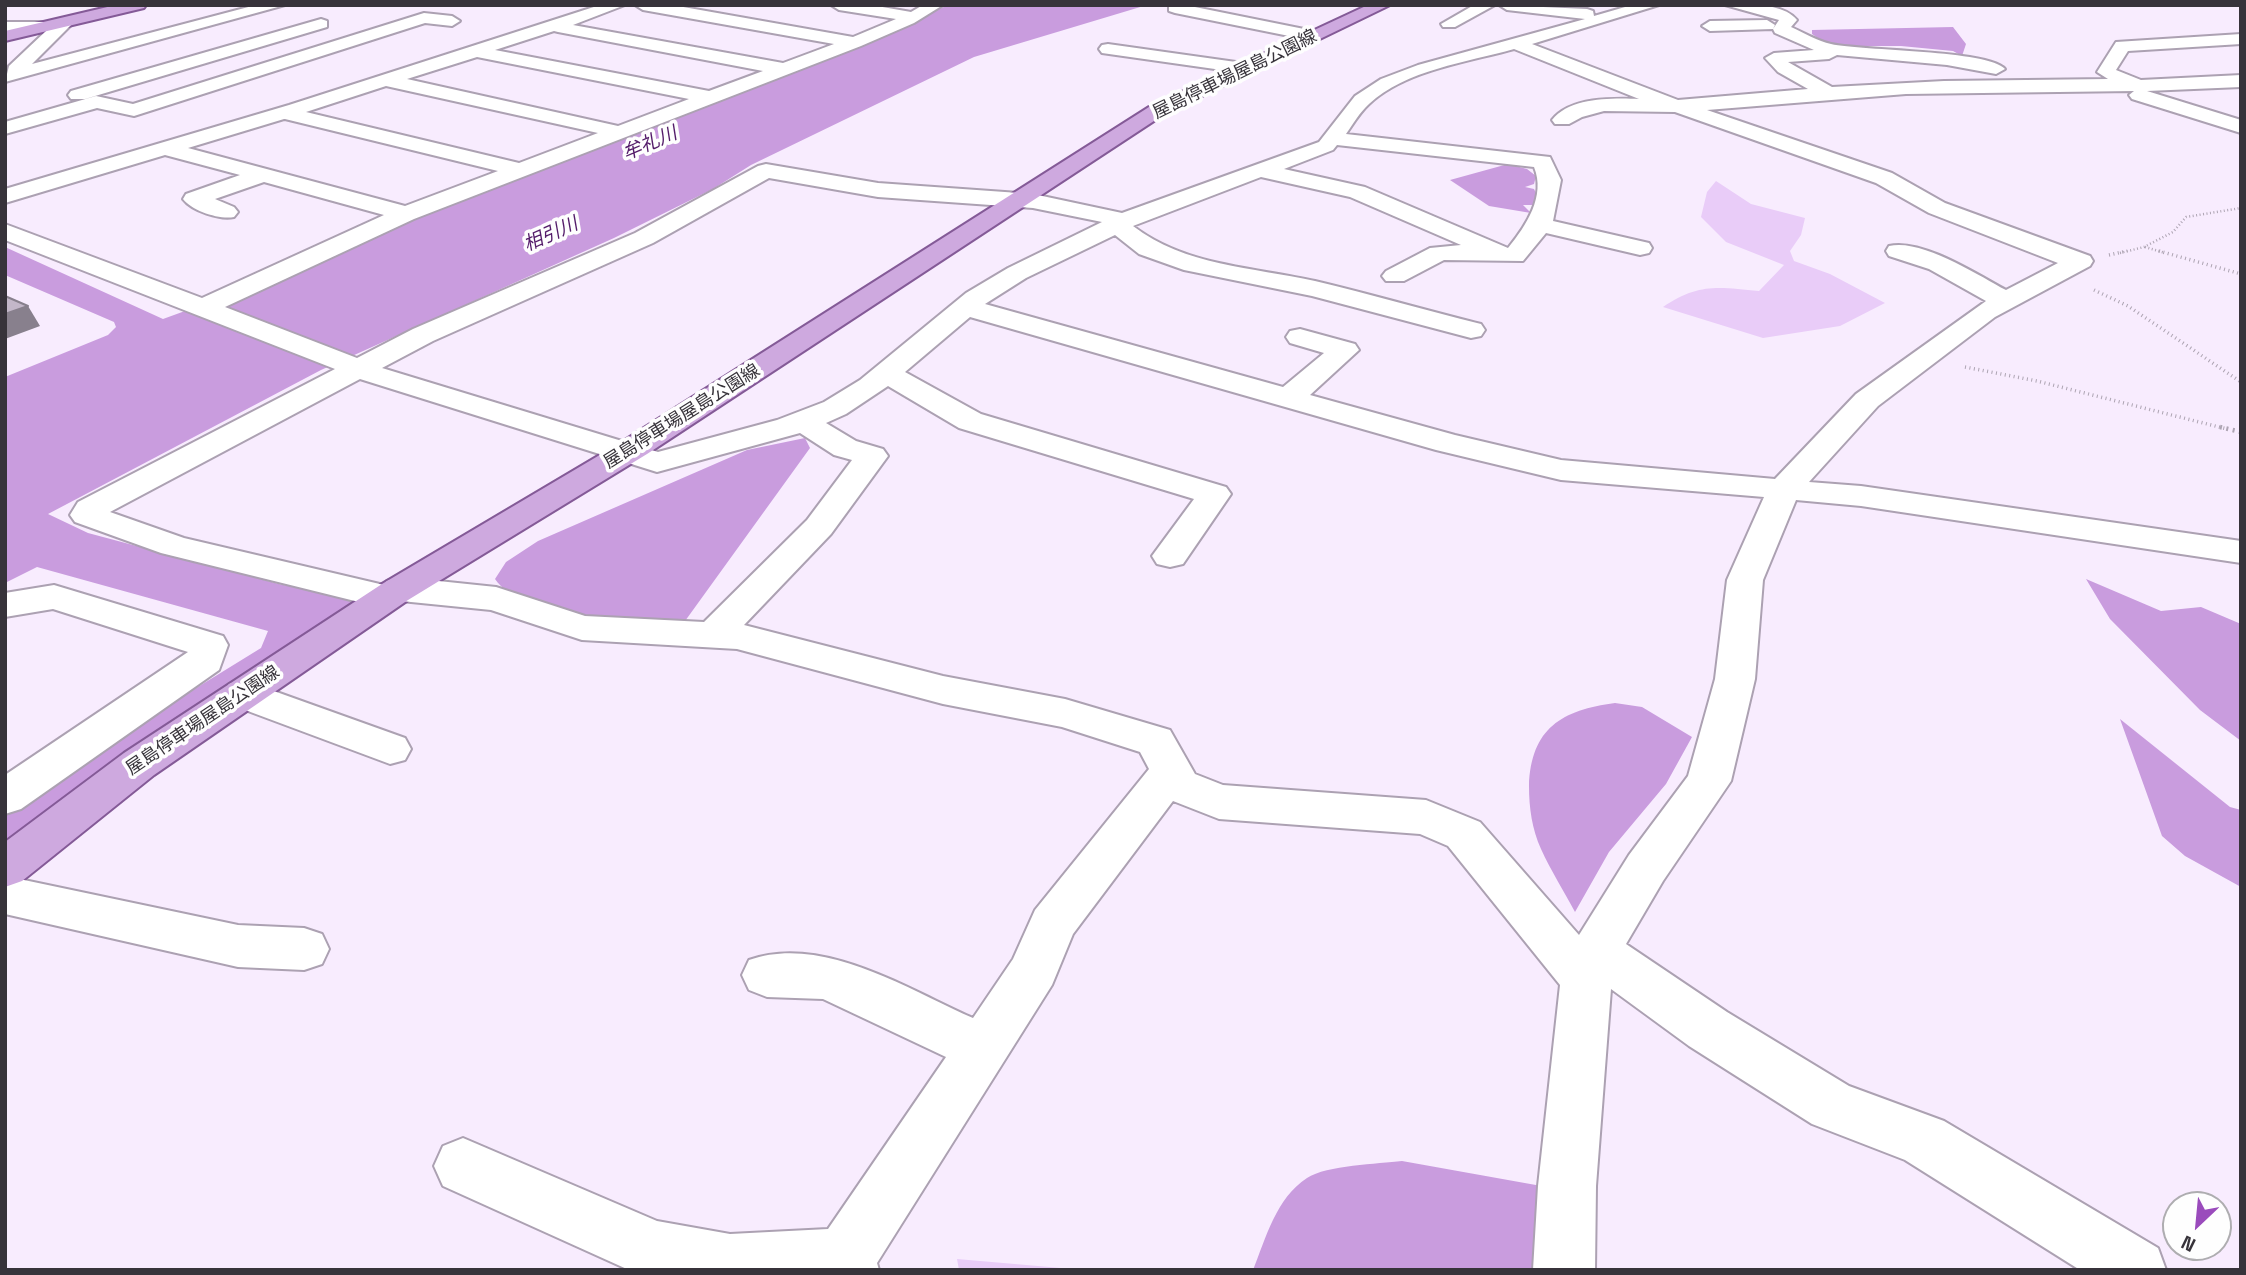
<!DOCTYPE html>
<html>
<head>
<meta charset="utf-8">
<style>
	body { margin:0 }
	#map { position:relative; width:2246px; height:1275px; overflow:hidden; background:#f8ecfe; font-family:"Space Grotesk",sans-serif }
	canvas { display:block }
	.frame { position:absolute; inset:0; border:7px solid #37333a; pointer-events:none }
	.north { position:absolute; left:2162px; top:1191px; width:70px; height:70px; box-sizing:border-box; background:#fefefe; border:2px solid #aeadb0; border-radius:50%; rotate:206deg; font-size:19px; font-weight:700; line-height:28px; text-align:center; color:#37333a }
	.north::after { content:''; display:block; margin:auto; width:24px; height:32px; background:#9a4bbc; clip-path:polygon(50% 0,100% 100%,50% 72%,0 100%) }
</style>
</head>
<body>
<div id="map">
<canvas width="2246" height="1275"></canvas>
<div class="frame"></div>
<div class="north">N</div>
</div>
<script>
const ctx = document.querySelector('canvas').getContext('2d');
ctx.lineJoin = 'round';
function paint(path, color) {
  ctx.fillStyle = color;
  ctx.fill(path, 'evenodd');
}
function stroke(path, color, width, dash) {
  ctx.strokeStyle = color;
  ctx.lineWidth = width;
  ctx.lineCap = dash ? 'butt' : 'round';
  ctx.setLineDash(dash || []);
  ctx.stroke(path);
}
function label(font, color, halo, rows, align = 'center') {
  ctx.font = font + ' "Space Grotesk","Noto Sans JP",sans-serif';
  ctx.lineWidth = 7;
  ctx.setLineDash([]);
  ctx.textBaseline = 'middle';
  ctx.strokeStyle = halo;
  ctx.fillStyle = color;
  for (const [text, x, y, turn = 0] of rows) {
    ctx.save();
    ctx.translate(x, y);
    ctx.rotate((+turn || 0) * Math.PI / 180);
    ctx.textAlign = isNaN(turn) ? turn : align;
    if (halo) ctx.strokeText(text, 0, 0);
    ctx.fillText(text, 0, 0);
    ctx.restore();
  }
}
paint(new Path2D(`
	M1716,181L1751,204L1805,218L1801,235L1790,251L1794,261L1830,274L1885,303L1840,326L1763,338L1663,307C1698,283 1718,287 1759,291L1784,265L1726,242L1701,217L1707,192Z
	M957,1259L1084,1270H959Z`), '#e9ccf8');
paint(new Path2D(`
	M948,5H1147L974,57L751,165L713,189L614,238L321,370L48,514L88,533L279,584L357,600L5,844V815L81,759L261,648L268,631L37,567L5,583V377L108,335L116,327L114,322L5,275V247L163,319L185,311L195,315L419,216L863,45Z
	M1953,27L1966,44L1962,56L1953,51L1901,46H1829L1812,34V30Z
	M1508,164L1527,169L1536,176L1534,184L1525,187L1534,189L1538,197L1534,205H1523L1531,213L1489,206L1450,180Z
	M805,438L810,448L680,628C636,624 520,617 495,579L506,562L538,541L747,450Z
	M2086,579L2161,611L2201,607L2241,624V741L2200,710L2110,619Z
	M1615,703L1642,707L1692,737L1666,784L1609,852L1575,912C1564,891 1551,871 1541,849C1532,829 1529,808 1529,786C1531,728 1562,710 1615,703Z
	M2120,719L2230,807L2241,810V887L2185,856L2162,836Z
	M1402,1161L1547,1187L1540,1270H1253C1266,1238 1276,1198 1307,1178C1327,1165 1378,1164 1402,1161Z`), '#c99cde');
const minor = new Path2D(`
	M256,5H285L5,82L9,66L46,31L5,32V22H44L52,26L66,17L74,22L32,64Z
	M600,5H625L573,25L783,63L834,44L643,10L635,5H672L853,37L896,19L839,10L831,5H871L911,12L923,5H943L914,23L861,46L414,219L225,307L357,358L413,329L635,233L758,166L766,164L878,183L1033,194L1122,213L1319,142L1355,96L1381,79L1418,65L1585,19L1507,10L1499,5L1587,9L1593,11L1594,16L1632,5H1659L1532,44L1678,100L1808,89L1778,72L1765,58L1774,53L1814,50L1775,33L1773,29L1779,20L1725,5C1747,5 1782,2 1797,20L1791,27C1804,33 1818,41 1831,44C1862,51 1989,50 2005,69L1996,74L1947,65L1837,55L1829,59L1788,62L1832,87L1944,81L2108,79L2097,72L2116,42L2241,34V44L2128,51L2116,70L2141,80L2241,75V87L2147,91L2241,120V133L2132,99L2129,95L2134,91L1906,94L1707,110L1892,173L1945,203L2090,256L2093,261L2090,266L1995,317L1878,406L1809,482L1861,486L2241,541V563L1861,506L1796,500L1763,580L1755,679L1731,781L1663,881L1626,944L1727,1012L1849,1086L1944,1121L2158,1248L2166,1270H2080L1905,1160L1812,1124L1689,1046L1611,989L1596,1186L1595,1270H1533L1538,1186L1560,985L1448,846L1420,834L1219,819L1173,801L1073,934L1052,985L877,1263L879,1270H629L443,1186L434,1166L443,1146L463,1138L657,1221L730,1234L828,1229L946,1057L823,999L767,997L749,990L742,975L749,960C822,934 907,989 973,1018L1013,959L1035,910L1149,769L1140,752L1062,727L943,704L737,649L582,640L491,610L401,601L396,607L383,611L355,601L161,553L75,522L70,515L78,502L335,369L5,240V224L202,298L384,215L264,182L215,199L234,207L238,212L234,217C220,220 192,211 183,199L186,194L240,175L165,155L5,203V189L289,105ZM554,31L558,32L763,71L709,91L495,50ZM1514,49L1639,99C1613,98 1570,97 1552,120L1555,124H1569L1582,117L1604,111L1675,112L1876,183L1929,213L2058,263L2006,290C1978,275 1921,238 1889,246L1886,251L1889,256L1929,269L1986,301L1856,394L1775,479L1561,460L1455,435L1310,395L1359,350L1355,344L1300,329L1290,331L1286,337L1290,343L1324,353L1283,387L985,304L1026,278L1115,235L1139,254L1184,270L1312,296L1471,338L1481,336L1485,330L1481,324C1425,310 1370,294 1315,281C1252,267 1185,266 1133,226L1261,177L1350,197L1461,245L1430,248L1386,271L1382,276L1386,281H1404L1444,260L1523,261L1546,233L1640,255L1649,253L1652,248L1649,243L1553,221L1561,180L1550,157L1346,134C1353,124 1360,112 1369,104C1405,70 1468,62 1514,49ZM477,57L689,99L618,126L407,79ZM386,86L598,133L519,163L306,112ZM284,119H285L498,171L405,206L188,148ZM1337,145L1534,167C1546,196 1526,226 1508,248L1365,187L1284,169L1333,150ZM769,178L878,197L1033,208L1102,222L1008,268L966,293L860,380L824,402L777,420L658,452L382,368L433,341L653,243ZM970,317L1436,450L1561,480L1764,497L1727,580L1715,679L1688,776L1629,855L1579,935L1480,822L1426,800L1223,785L1195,774L1170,730L1065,699L943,676L744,625L831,534L888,456L883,449L856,441L826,423L846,414L888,386L959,428L1194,499L1152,556L1157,564L1170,567L1183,564L1231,494L1226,487L981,414L905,372ZM360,379L657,472L800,433L834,455L852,460L807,520L704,622L585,616L496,587L400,577L387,581L384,585L184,538L110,512Z
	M1169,5H1185L1314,31L1322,36L1314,41L1175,13L1169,11Z
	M1474,5H1495L1455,27H1443L1441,24Z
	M424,13L452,16L460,21L452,26L425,23L134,116L97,108L5,134V122L96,96L133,104Z
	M321,19L327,21V27L85,99H71L68,95L71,91Z
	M1767,20L1775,25L1773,29L1710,31L1702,26L1710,21Z
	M1108,44L1243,63L1252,68L1243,73L1102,53L1099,49L1102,45Z
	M54,585L223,636L228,645L219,670L21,809L5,814V775L188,652L53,609L5,617V593Z
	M243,680L405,738L411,749L405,760L390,764L229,704L223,694L229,684Z
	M5,876L238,925L304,928L322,934L329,949L322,964L304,970L238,967L5,914Z`);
const major = new Path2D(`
	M116,5H146L144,8L5,41V31Z
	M1368,5H1390L1163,115L647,454L408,600L154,775L22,881L5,887V842L124,753L382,584L625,440L1149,107Z`);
stroke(minor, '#aca1b2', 4);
stroke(major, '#845a97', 4);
stroke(new Path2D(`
	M2145,247L2165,253
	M2120,253L2144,247L2173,232L2186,217L2241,208`), '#ada4b2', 2.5, [1, 2.5]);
stroke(new Path2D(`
	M2159,251L2241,274
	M2109,255L2127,251
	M2094,290L2128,306L2241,382
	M1965,367L2037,381L2227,429`), '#ada4b2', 3.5, [1, 3.5]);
stroke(new Path2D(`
	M2220,427L2241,432`), '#ada4b2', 4.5, [2, 4.5]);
paint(minor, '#fff');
paint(major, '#cea9df');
paint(new Path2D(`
	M28,306L40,326L5,339V314Z`), '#88808d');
const building = new Path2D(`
	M5,296L28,306L5,314Z`);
paint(building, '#c3b7c9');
stroke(building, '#88808d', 2);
label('18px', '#37333a', '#fefefe', [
	["屋島停車場屋島公園線",1235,75,-26],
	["屋島停車場屋島公園線",682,417,-32],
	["屋島停車場屋島公園線",203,721,-34]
]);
label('italic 19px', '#541c6a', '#fefefe', [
	["牟礼川",650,144,-23],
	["相引川",551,235,-24]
]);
</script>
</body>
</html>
